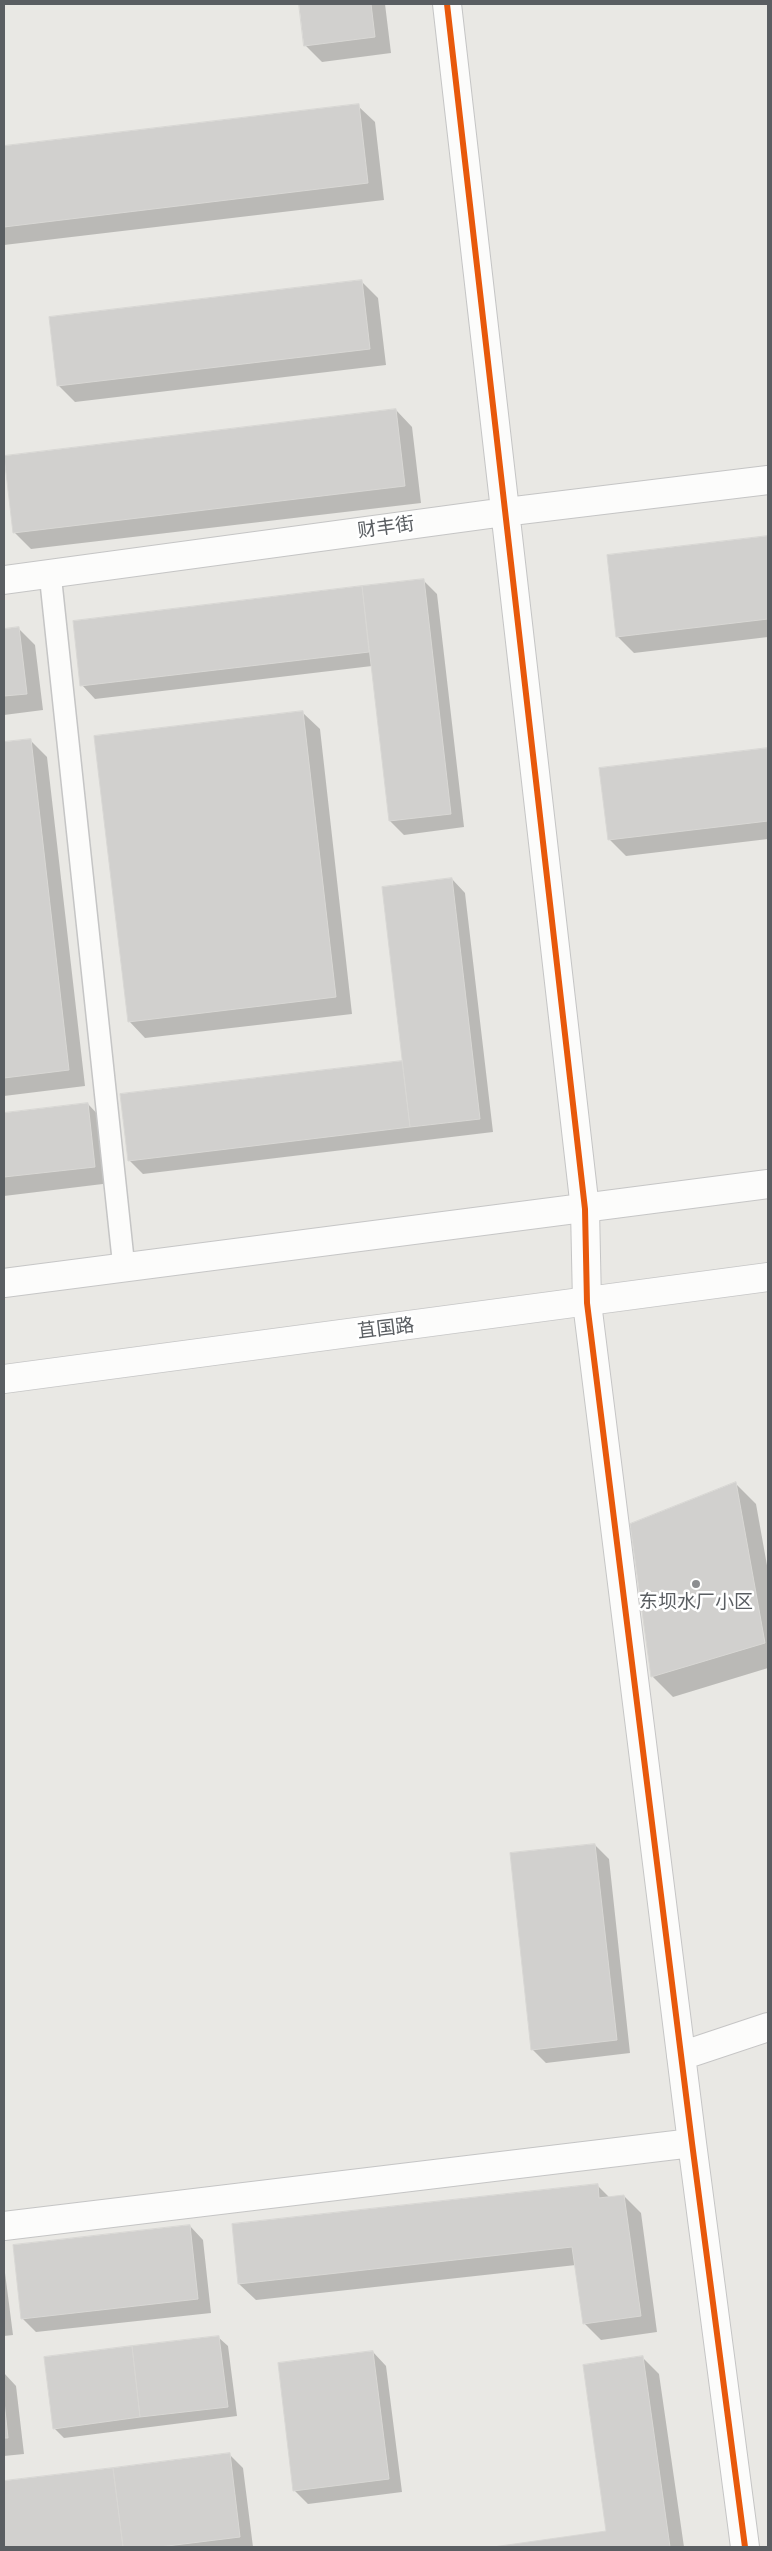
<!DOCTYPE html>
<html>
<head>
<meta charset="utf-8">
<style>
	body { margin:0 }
	#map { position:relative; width:772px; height:2551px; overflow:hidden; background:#e9e8e4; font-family:Karla,sans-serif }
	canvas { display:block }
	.frame { position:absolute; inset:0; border:5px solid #5a5e62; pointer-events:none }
</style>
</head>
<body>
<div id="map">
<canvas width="772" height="2551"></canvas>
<div class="frame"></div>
</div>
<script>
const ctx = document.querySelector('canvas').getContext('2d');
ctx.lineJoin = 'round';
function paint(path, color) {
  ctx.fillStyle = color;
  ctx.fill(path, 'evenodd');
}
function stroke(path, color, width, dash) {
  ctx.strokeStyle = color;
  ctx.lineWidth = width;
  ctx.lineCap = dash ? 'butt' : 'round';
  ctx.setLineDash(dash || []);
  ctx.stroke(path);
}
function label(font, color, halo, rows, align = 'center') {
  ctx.font = font + ' Karla,"Noto Sans SC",sans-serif';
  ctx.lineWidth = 5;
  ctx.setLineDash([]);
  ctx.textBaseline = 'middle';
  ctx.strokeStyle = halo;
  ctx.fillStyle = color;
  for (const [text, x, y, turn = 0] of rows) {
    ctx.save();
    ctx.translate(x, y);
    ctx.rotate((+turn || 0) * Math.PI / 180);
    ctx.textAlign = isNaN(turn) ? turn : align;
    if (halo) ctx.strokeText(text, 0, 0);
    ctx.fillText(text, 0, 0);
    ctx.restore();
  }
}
paint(new Path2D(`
	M300,4H385L391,53L322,62L305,45Z
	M358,106L375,122L384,200L4,245V147Z
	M361,281L378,298L386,365L75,402L58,385Z
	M396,410L412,427L421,503L31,549L14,532Z
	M768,537V637L634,653L617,636L608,556Z
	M423,580L437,594L464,827L404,835L390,821L372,666L95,699L82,685L74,622Z
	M18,628L35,645L43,710L4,715V630Z
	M303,713L320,729L352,1014L145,1038L129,1021Z
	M30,740L47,757L85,1086L4,1096V743Z
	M768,749V839L626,856L609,839L601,769Z
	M452,879L465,893L493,1132L143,1174L129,1160L122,1096L404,1062Z
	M88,1104L104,1121L111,1183L4,1196V1114Z
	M736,1484L756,1504L768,1571V1668L673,1697L653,1677L631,1525Z
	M595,1845L609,1859L630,2053L546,2063L532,2049Z
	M598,2186L610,2198L624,2196L641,2213L657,2332L601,2340L585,2324L576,2265L256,2300L239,2284Z
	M190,2226L203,2240L211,2313L36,2332L22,2318Z
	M4,2265L13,2335L4,2336Z
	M218,2337L228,2346L237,2416L64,2438L54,2428Z
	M373,2352L386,2366L402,2492L308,2504L294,2490Z
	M642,2357L659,2374L684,2547H502L608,2532Z
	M4,2373L16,2386L24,2454L4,2456Z
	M230,2455L243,2468L253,2547H5L4,2483Z`), '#0003');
const building = new Path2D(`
	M299,4H371L375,37L304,46Z
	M359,104L368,183L4,227V146Z
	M362,280L370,349L57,386L49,317Z
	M396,409L405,486L13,533L4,456Z
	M768,536V619L616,637L607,555Z
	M424,579L451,814L389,821L362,586Z
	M362,586L369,652L80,686L73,621Z
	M19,627L27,694L4,696V629Z
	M303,711L336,997L128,1022L94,736Z
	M31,739L69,1070L4,1078V742Z
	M768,748V821L608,840L599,768Z
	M452,878L480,1119L410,1127L382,887Z
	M402,1061L410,1127L128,1161L120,1094Z
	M88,1103L95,1167L4,1177V1113Z
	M736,1482L765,1643L651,1677L630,1524Z
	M595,1844L617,2040L531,2050L510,1853Z
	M598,2184L599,2198L624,2195L641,2316L583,2324L572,2247L238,2284L232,2224Z
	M190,2225L198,2299L21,2319L13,2245Z
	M219,2336L228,2407L140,2417L132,2346Z
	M132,2346L140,2417L53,2429L44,2357Z
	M373,2351L389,2479L293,2491L278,2363Z
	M643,2356L670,2547H493L606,2531L583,2365Z
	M4,2401L8,2438H4Z
	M230,2453L240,2537L159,2547H123L113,2468Z
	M113,2468L123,2547H4V2481Z`);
paint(building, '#d1d0ce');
stroke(building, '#d8d7d4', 1);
const lane = new Path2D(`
	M50,573L124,1268`);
const street = new Path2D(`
	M447,4L585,1209L587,1303L692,2143L745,2547
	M4,580L505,512L768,480
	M681,2056L768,2027
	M4,2226L692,2143`);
const secondary = new Path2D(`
	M4,1283L768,1184
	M4,1379L768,1277`);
stroke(lane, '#c5c5c5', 24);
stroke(street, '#c5c5c5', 30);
stroke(secondary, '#c6c6c6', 30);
stroke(lane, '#fcfcfb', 21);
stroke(street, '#fcfcfb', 28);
stroke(secondary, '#fcfcfb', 28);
stroke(new Path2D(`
	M447,4L585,1209L587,1303L692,2143L745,2547`), '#e8590c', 6);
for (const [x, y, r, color] of [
	[696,1584,5,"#8c8e90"]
]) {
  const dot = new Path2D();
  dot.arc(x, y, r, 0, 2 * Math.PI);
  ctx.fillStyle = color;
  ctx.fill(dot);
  stroke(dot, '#fff', 2);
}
label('19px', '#5a5e62', '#fff', [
	["财丰街",386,528,-8],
	["苴国路",386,1329,-7]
]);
label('19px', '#5a5e62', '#fff', [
	["东坝水厂小区",696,1603]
]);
</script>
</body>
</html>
